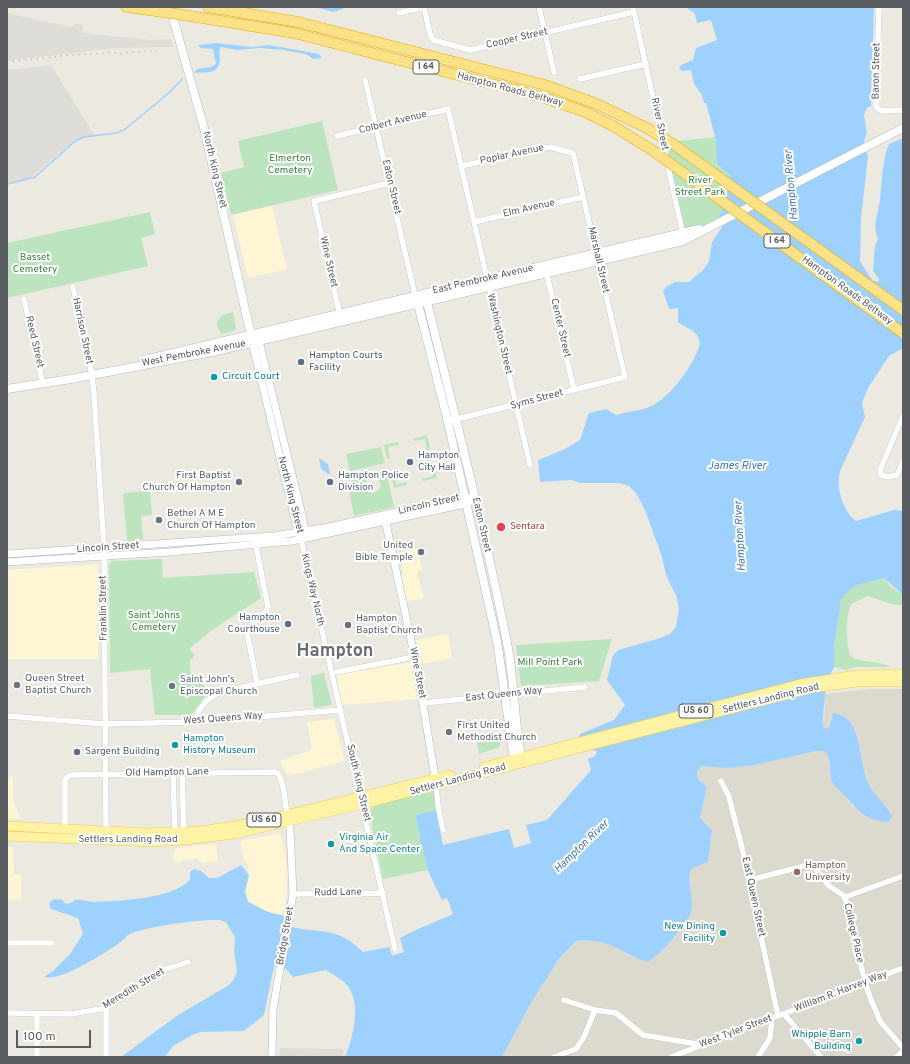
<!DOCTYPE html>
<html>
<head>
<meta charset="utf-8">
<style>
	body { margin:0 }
	#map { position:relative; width:910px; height:1064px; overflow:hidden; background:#eceae0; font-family:Overpass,sans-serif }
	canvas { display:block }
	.frame { position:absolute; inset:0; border:8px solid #595c61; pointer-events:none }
	.scale { position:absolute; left:16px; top:1030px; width:75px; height:18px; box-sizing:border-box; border:2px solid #595c61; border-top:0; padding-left:5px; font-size:12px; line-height:14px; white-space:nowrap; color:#595c61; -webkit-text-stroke:3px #fff; paint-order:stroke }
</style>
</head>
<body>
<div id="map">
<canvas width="910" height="1064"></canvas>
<div class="frame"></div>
<div class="scale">100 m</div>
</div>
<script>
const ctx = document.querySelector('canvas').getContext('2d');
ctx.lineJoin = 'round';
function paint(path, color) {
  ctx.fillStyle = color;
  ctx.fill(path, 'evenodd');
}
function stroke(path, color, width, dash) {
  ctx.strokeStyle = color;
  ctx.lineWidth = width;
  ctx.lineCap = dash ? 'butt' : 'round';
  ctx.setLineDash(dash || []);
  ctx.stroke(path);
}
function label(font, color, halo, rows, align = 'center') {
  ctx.font = font + ' Overpass,sans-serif';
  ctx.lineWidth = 4;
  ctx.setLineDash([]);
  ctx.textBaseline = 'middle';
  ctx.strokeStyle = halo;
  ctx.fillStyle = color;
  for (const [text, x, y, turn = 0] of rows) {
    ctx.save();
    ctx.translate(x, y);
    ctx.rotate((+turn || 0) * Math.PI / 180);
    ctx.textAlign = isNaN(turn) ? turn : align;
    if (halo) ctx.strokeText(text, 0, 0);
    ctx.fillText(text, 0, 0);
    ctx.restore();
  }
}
paint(new Path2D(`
	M272,206L287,269L248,278L233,215Z
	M417,548L422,570L417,572L424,598L407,602L402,577L403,571L399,552Z
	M98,564V659H7V570Z
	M448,634L452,658L421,664L416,640Z
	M411,662L417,699L344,705L341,704L337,675Z
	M334,719L345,761L288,776L280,761L312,750L307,722Z
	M7,777H13V801L21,819H7Z
	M279,833L282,837L286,860L287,892L283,916L268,912L249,901L245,892L249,875L248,865L244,860L240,841Z
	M216,844L218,861L203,863L196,859L182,860L181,864L172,860L176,848Z
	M7,847H13L14,874L21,875V900L7,899Z`), '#fdf5d4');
paint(new Path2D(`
	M7,13L71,27L76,24L83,25L82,32L92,34L152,40L171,39L173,47L116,48L7,61Z
	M51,65L95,136L76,140L28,180L7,183V70Z
	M280,1048L345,1049L342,1057H279Z`), '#dfddd8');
paint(new Path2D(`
	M871,689H903V1057H502L532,1001L561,956L576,941H598L609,943L628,955L647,962L674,935L685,922L691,911L689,875L691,869L708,862L712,830L700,818L707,787L698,779L697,772L701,766L755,765L816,751H824L827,754L829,762L831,778L834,785L844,794L853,807L890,813L878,799L868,782L861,763V750L831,717L829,728H824L825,694Z`), '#dcd9ce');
paint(new Path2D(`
	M322,121L338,190L231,215L221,173L244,167L238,141Z
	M715,137L717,164L730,176L728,194L718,220L683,234L662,143Z
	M150,212L155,234L141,238L148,266L7,298V243Z
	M233,312L236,328L234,331L222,334L217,327C217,316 224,314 233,312Z
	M427,435L430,449L427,450L425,439L414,441L413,439Z
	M398,442L399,445L388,447L390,458L387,459L384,445Z
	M381,447L385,463L350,471L346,454Z
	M431,465H434L437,478L423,481L422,479L433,476Z
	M386,471L394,507L354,516L348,485L353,484L352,479L364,476L367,478C364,488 367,497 379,490L381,485L376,476L378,473Z
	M393,473L396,484L407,482V485L394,488L391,474Z
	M150,491L152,515L141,516L143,539L127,541L123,493Z
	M162,559L163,578L254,572L261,598L212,630L189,649L195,655L190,660V671L209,691L191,715H155L150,669L110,673L109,564L112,561Z
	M884,578L891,587L903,595V605L891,604L868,596L851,604C845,621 846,639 850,656C863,664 878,660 891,667H856L846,670L834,667C834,646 833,604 849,590C858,582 873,581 884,578Z
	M612,639L599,681L521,686L516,645Z
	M324,673L332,705L314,708L311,676Z
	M500,740V747L479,754L477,742Z
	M429,790L434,791L436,810L415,815L428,870L383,879L370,816L371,810L374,805L429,792Z`), '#bce4be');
paint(new Path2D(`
	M314,7H343V9L334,12Z
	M686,7H874L871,106L867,108L864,115L867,133L864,141V145L868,156L861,219L860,261L872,280L878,282L879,279L873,271C875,260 872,249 878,239C872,226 878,213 880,200C882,181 882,161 889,144L903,138V348L889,356L868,388L862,403L865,417L840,471C836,488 842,510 856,521L894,510L903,511V595L884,578L857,585L849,590L841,600L834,647V667L826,684L823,718L824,728H829L833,713C865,717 857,763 869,784C874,795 888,806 892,817L888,822C863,819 860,812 844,795C839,789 832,786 831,778C829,768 832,759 824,751H816L755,765L728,768L701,766L697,772L698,779L707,787L700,818L712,830L708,862L691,869C686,883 695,900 691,912C687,924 658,958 647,962C617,952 611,938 576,941L561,956L532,1001L502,1057H345C353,1038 362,1003 347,985C342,979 333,975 326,970L293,977L279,962L275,965L273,971L264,1015L244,1031L201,1032L192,1035L173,1046L165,1057H121L178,1015L229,985L234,979L237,971L234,951L235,937L226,922L220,920C200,919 151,926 132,933C126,935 123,941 118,944C103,954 60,982 44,977L53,971L70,954L83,934L78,918L51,909L49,904C53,898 56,899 63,900L64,903C72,904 70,903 75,900C79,899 90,902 94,902C118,901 173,899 190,880V872L194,869L201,871L209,878H217L241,865L249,875L245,892L248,902L268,912L293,918L292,927C324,934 336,926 363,952L389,947L392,956L404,952L400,938L409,933L453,914L447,898L442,900L428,871L415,815L436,810L443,845L509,829L514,848L531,843L526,825L547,820L591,770L588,759L595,756L597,751L588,749L578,739L580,734L614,720L625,705L607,680L613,655L618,650L657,639L670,634L676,627L679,608L676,595L667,578L661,554L645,510L636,493L629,486L619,483H580L571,480L540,482L538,460L565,449L580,440L589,413L606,409L616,415C626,412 637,411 647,408C668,401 694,365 700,344C698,329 688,330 678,322V308L669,309L663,291L666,287L675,282H689L704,269L709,261L712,242L722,227L718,220L719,216L727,198L730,176L717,164L715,137L706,103H704L702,95L694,84L691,70L683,71L679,69L681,65L693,60L696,48L717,40L711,20L697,23L695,14Z
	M216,43L253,47L269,45L319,54L322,58L313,59L306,54L283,50L260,48L237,50L221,47C218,51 220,55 220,60C219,75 204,72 194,73L197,69L211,67L216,64L213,49L201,48L198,45Z
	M319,458L328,464L330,475L321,469Z`), '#9fd1fe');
stroke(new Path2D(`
	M7,184L35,177L73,143L83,137L116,133L124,130L170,92L182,79`), '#9fd1fe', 1.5);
const minor = new Path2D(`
	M424,7L430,34L433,40L470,50L634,12
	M539,7L554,72
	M633,7L683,235
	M879,7L876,105L878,109L883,111L903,110
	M399,13L424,7
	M580,79L646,64
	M365,80L415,295
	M337,136L448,109L530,465
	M474,222L583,197
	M546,271L574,390
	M73,287L92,375L94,394L104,548L106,833
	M24,299L43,384
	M340,316L314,201L390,183
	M903,416L880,470L881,475L888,477L897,475L903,461
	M453,420L625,377L573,153L550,147L461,166
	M301,539L395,949
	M255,541L268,607C264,618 251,621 247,632L257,683
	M337,672L414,657
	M423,703L585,687
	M7,716L105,724L194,722L341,710
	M194,722C199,707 208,697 221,692L297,675
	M173,773L175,835
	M182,773L184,834
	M721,781L729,797L742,848L778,1016
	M436,785L438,806L443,830
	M65,830V781L67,777L72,775L276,772C284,777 285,803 287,814
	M750,880L804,866L815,868L829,886L843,895L847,903L865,983L870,997L880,1021L903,1048
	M293,894L383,893
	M845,897L903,876
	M7,943H52
	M564,1000L595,1010L616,1013L643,1035L703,1045
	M106,1008V1055
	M7,1013L71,1014L106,1008L163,970L188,962
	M784,1014L821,1057
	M37,1057V1014
	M554,1057L576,1049L584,1037L595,1010
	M671,1057L903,968
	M758,1057L770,1038L772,1018
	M896,1057L903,1051`);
const tertiary = new Path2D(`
	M259,341L302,515L305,532L303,536
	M252,342L299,536
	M385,519L417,668L436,783
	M7,554L274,536L329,527L464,497L470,498
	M7,562L170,552L292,541L465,504L475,499
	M272,1057L273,1009L293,894L290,829L288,817`);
const secondary = new Path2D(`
	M170,7L204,128L252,340
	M417,300L448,422L497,641L515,765
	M424,301L427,303L429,310C456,421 485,531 507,643C515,682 514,723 522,763
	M148,359L699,229
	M7,389L71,379L212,352L683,241L903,128`);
const primary = new Path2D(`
	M484,767L800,684L856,675L903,674
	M7,826L146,833L201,831L252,823L450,775
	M7,836L151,842L184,840L234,834L379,800L812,688L857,682H903`);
const motorway = new Path2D(`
	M126,7L149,10
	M208,7L298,22L545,85L597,104L647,128
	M190,16L294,33L539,96L585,112L613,126L652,150`);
stroke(minor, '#b6b8bd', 6);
stroke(tertiary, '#b6b8bd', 8);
stroke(secondary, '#b6b9bf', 9);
stroke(primary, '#efc956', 10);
stroke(motorway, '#eaa903', 11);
stroke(minor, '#fff', 5.5);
stroke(tertiary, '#fff', 7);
stroke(secondary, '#fff', 8);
stroke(primary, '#fef2a4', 9);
stroke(motorway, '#fbe288', 10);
stroke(new Path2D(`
	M7,62L71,55L157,51`), '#b2b3b3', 1.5, [1, 5]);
const motorwayBridge = new Path2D(`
	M149,10L190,16
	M647,128L673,144L903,310
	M652,150L903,333`);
stroke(motorwayBridge, '#eaa903', 11, []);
stroke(motorwayBridge, '#fbe288', 10);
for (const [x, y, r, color] of [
	[301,362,4,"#5c6f8a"],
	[214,377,4,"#0f9aa8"],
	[410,462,4,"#5c6f8a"],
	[239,482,4,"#6b7280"],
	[330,482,4,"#5c6f8a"],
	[159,520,4,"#6b7280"],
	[501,527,5,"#e0444e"],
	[421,552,4,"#6b7280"],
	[288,624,4,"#5c6f8a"],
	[348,625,4,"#6b7280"],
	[17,685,4,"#6b7280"],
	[172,686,4,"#6b7280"],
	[449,732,4,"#6b7280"],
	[175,745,4,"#0f9aa8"],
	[77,752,4,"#5c6f8a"],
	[331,844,4,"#0f9aa8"],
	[797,872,4,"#8d6e63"],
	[723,933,4,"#0f9aa8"],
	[859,1041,4,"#0f9aa8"]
]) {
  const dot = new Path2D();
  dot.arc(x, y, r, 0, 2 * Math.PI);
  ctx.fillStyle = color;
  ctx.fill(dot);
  stroke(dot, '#fff', 1.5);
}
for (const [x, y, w] of [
	[426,67,26],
	[777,241,26],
	[696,711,34],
	[264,820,34]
]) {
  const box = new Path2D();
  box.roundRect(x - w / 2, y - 7, w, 14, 3);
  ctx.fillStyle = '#fff';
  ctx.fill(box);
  stroke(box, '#595c61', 1);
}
label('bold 9px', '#595c61', null, [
	["I 64",426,67],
	["I 64",777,241],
	["US 60",696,711],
	["US 60",264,820]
]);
label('10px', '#595c61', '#fff', [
	["Cooper Street",517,39,-13],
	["Baron Street",877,71,-89],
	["Hampton Roads Beltway",510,90,15],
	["Colbert Avenue",393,123,-14],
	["River Street",659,124,78],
	["Poplar Avenue",512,155,-12],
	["North King Street",214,170,77],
	["Eaton Street",391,187,77],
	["Elm Avenue",529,209,-13],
	["Marshall Street",598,260,77],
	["Wine Street",328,262,77],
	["East Pembroke Avenue",483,280,-13],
	["Hampton Roads Beltway",847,291,36],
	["Center Street",560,328,77],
	["Harrison Street",82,331,78],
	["Washington Street",499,334,77],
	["Reed Street",34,342,77],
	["West Pembroke Avenue",194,354,-11],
	["Syms Street",537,400,-15],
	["North King Street",290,495,76],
	["Lincoln Street",429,505,-13],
	["Eaton Street",481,525,77],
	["Lincoln Street",108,548,-4],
	["Kings Way North",312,590,77],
	["Franklin Street",104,608,-91],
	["Wine Street",417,673,79],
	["East Queens Way",504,695,-6],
	["Settlers Landing Road",771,699,-14],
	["West Queens Way",223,719,-4],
	["Old Hampton Lane",167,773,-1],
	["Settlers Landing Road",458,780,-15],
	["South King Street",358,783,77],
	["Settlers Landing Road",128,840],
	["Rudd Lane",338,893,-1],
	["East Queen Street",753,897,78],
	["College Place",853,933,77],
	["Bridge Street",286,936,-80],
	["Meredith Street",134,989,-31],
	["William R. Harvey Way",841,992,-21],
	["West Tyler Street",736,1032,-21]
]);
label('10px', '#35843c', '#fff', [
	["Elmerton",290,159],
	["Cemetery",290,171],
	["River",700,181],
	["Street Park",700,193],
	["Basset",35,258],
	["Cemetery",35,270],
	["Saint Johns",154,616],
	["Cemetery",154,628],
	["Mill Point Park",550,663]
]);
label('10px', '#4e5e75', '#fff', [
	["Hampton Courts",309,356],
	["Facility",309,368],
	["Hampton",418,456],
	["City Hall",418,468],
	["Hampton Police",338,476],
	["Division",338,488],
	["Hampton",280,618,"right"],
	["Courthouse",280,630,"right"],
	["Sargent Building",85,752]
], 'left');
label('10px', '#0d838f', '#fff', [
	["Circuit Court",222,377],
	["Hampton",183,739],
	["History Museum",183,751],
	["Virginia Air",339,838],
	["And Space Center",339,850],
	["New Dining",715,927,"right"],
	["Facility",715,939,"right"],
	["Whipple Barn",851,1035,"right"],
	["Building",851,1047,"right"]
], 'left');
label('10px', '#5b616d', '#fff', [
	["First Baptist",231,476,"right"],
	["Church Of Hampton",231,488,"right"],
	["Bethel A M E",167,514],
	["Church Of Hampton",167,526],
	["United",413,546,"right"],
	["Bible Temple",413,558,"right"],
	["Hampton",356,619],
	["Baptist Church",356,631],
	["Queen Street",25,679],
	["Baptist Church",25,691],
	["Saint John's",180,680],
	["Episcopal Church",180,692],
	["First United",457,726],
	["Methodist Church",457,738]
], 'left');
label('10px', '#be3a42', '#fff', [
	["Sentara",510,527]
], 'left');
label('10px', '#785e54', '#fff', [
	["Hampton",805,866],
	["University",805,878]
], 'left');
label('italic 11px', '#4077b7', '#fff', [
	["Hampton River",792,185,-95],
	["James River",737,467],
	["Hampton River",741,536,-93],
	["Hampton River",582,847,-44]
]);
label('bold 18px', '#6a6e73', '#fff', [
	["Hampton",335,652]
]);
</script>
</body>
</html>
